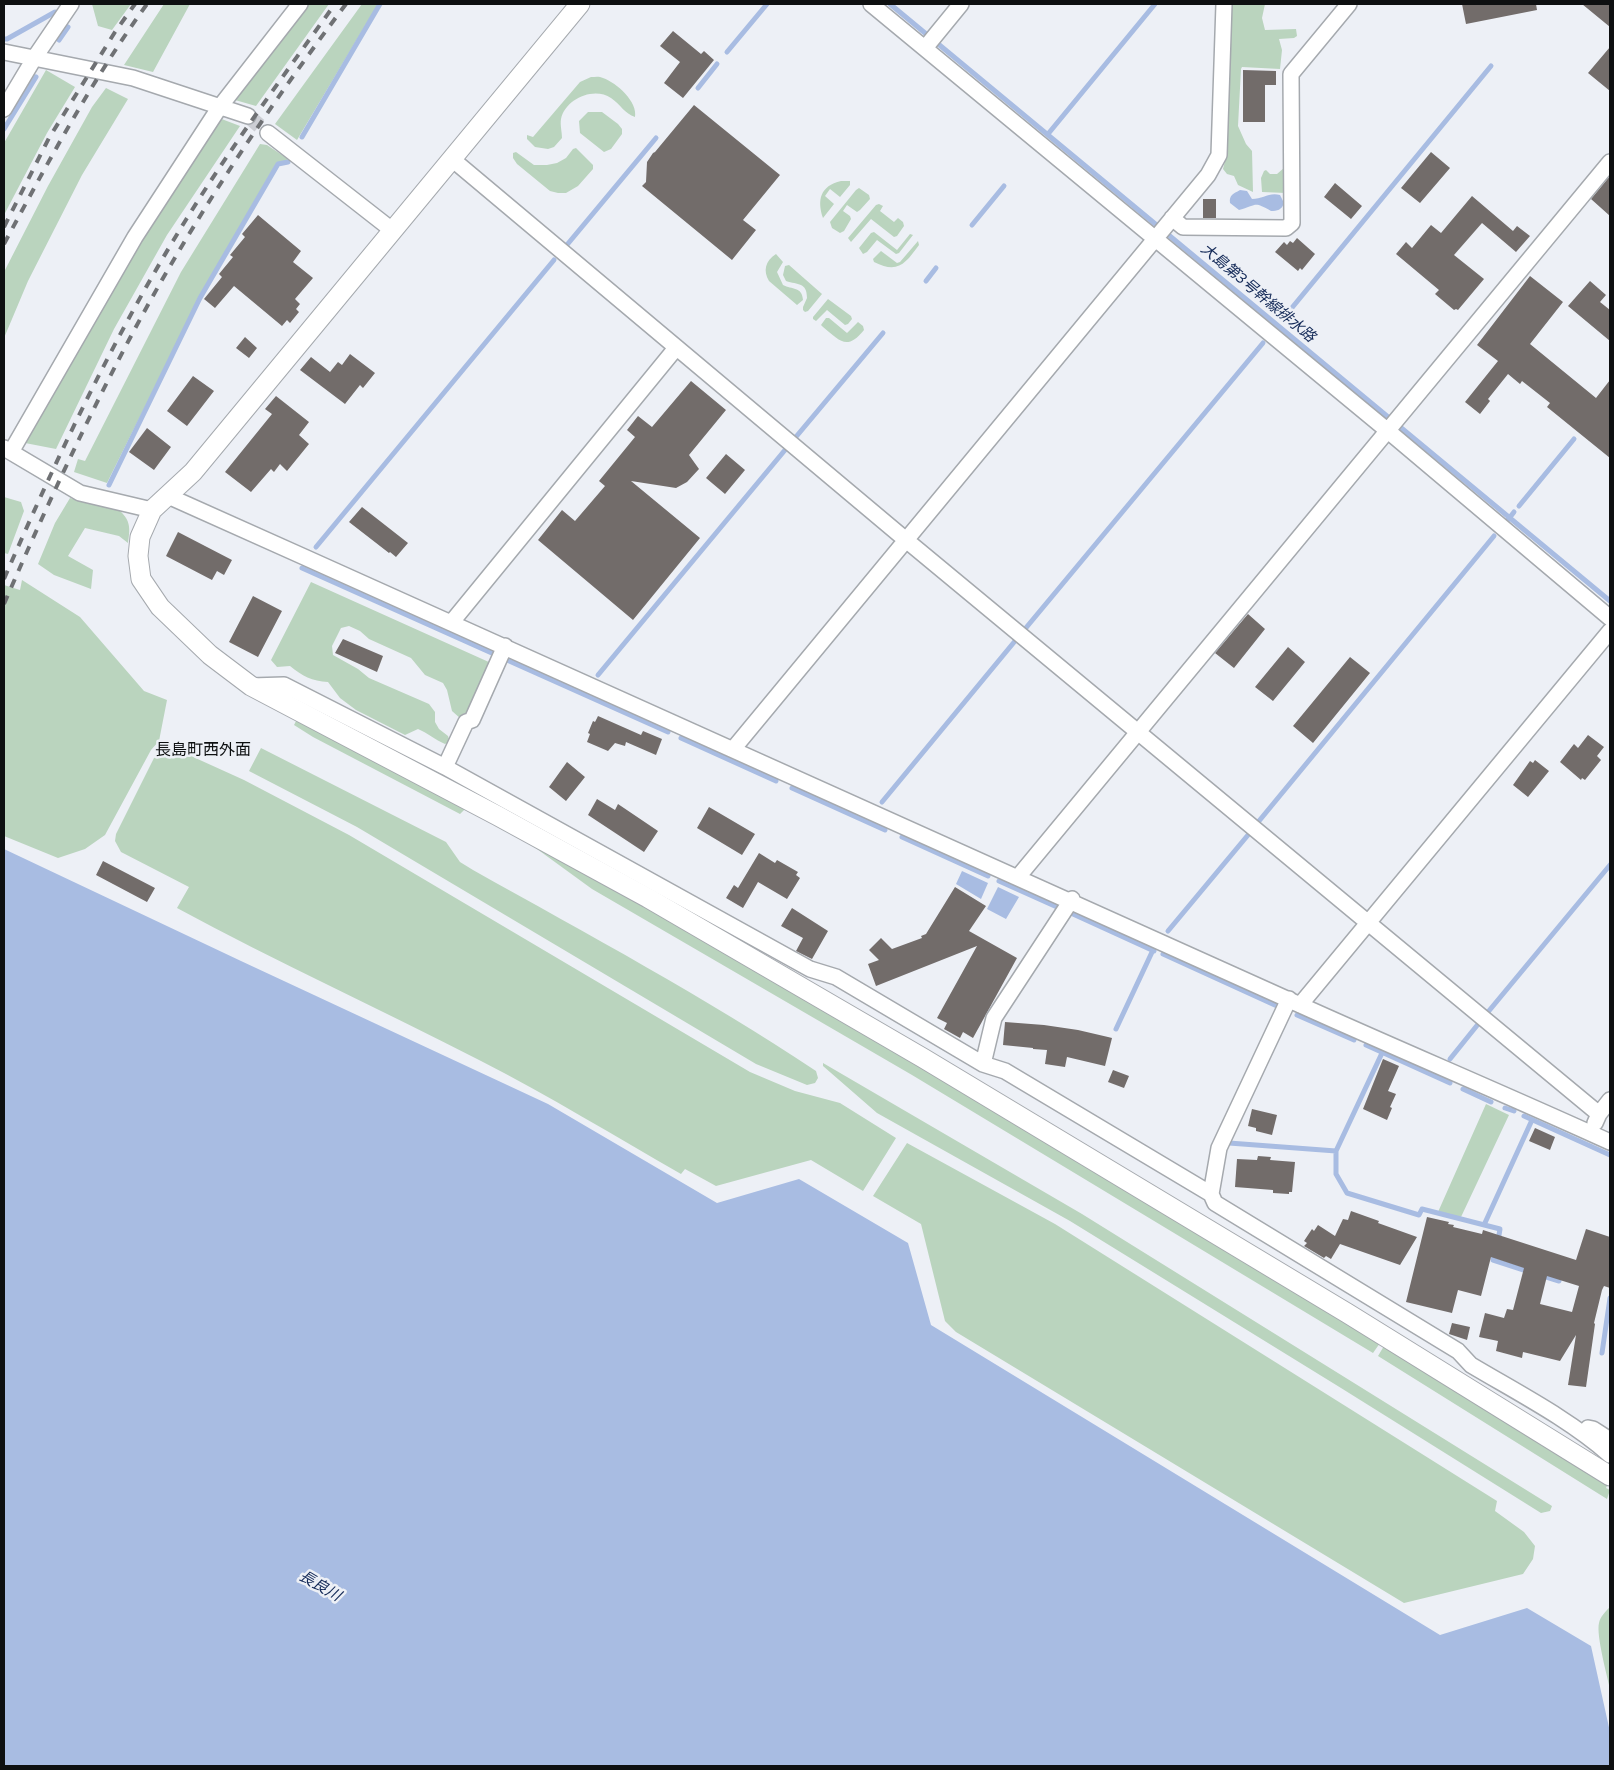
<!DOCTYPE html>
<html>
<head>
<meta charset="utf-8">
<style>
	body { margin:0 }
	#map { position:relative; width:1614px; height:1770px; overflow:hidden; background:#edf0f6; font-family:Mulish,sans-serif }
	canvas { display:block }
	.frame { position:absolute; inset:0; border:5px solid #0e1011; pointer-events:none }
</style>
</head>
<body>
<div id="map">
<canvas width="1614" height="1770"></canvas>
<div class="frame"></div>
</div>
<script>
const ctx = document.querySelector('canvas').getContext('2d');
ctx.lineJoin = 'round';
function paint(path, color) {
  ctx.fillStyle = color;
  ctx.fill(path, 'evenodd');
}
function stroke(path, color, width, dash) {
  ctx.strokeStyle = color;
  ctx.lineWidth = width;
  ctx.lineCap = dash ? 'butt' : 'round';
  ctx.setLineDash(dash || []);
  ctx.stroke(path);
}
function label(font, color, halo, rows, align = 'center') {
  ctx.font = font + ' Mulish,"Noto Sans JP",sans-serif';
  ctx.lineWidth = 5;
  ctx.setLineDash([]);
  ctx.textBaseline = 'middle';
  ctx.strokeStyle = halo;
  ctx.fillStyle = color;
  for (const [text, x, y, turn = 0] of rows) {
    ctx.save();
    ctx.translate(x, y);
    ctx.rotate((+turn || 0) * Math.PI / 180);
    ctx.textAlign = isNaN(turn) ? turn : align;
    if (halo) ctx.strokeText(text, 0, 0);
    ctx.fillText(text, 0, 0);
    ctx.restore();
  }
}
paint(new Path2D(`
	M92,4H131L112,30L98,26Z
	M164,4H190L153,72L124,65Z
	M308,4H329L256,106L235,100Z
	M362,4H378L297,140L275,124Z
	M1231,4H1265L1262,18L1265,30L1296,29L1297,36L1294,38L1279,39L1282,50L1280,69L1242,67L1241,69L1238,126L1246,144L1252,151L1253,192L1238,185L1234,176L1227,174L1223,169L1226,157Z
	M46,70L75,87L47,133L4,215V143Z
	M591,77C595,77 599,76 603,78C617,83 638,102 635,117C625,114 620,104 611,98C594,86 565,99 561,119C560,125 562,132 562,138L554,147L548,149L535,147L527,139V135L533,137L580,82Z
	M106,88L128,99L82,175L28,281L4,338V272L48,186L92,107Z
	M588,112H602L618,124L622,129V134L611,149L604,152L580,133L579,121Z
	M219,118L240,126L167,235L114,329L56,449L25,443L136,245Z
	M260,144L267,145L288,159L285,162H277L199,298L107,483L74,472L78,459L85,461L181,272Z
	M576,148L593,165V169L578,186L566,193H558L550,191L517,164L513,158V153L516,152L534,165H547L557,163L566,158L573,149Z
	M1285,167L1286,193L1262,192L1261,178L1264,171L1266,170L1270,174H1277Z
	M841,181H850V185L840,197L830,189L825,196L834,204L823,218C817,200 820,186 841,181Z
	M859,188L869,195L870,199L860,210L857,212L847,205L843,211L850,216L851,219L844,231L840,233L832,228L830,222L856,190Z
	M879,204L883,206L880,211L894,222L898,218L903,222L904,226L897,236L894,237L871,219L851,242L848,238L876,205Z
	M874,232L897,250L910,234L913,235L899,253L896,254L877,240L867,252L863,254L859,248L871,233Z
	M918,241L919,245C905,264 898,274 874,262L873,259L881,251L897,263L900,262Z
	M776,254L783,262L777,272L783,285C792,290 802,286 803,300L797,305L769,281C763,271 765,261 776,254Z
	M789,265L822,294L808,311L805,312L803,310V307L807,298C807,282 798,285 786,281L783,275L785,266Z
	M828,299L851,316L852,319L848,324L845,325L827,310L816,321L813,319V317Z
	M826,318H829L847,333L858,322L863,326L864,330C847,351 840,341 823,327L821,325Z
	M4,497L21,502L24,511L8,554L4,553Z
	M70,498L120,511C131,521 130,529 128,543L119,536L85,528L68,556L93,570L91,589L54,575L38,564L55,523Z
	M22,580L80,617L144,691L167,700L159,741L151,750L105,835L85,849L58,858L4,836V585L20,590Z
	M311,582L491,663L468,714L464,713L461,719L452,711L447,690L443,683L425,675L411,658L369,639L360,631L349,626L341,628L332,646L333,655L358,669L369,678L429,704L435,712V722L439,729L448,736L450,742L445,744C435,740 428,733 418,729L405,735L356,710L340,698L328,682C312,681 302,676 290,666L277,667L271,660Z
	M297,719L465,809L460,814L313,737L294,725Z
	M261,748L446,842L460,862L473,870C589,935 705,997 816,1071L818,1078L815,1083L807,1085L756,1064L357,827L249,771Z
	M180,751L244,780L349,835L750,1072L795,1091L840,1103L896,1138L863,1191L811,1160L716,1186L685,1169L681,1174C615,1136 549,1096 481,1061C380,1009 277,962 177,908L189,887L121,852L115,841L116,834L154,758L166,753Z
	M526,841L599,880L919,1065L1380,1343L1373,1353L912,1075L592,889Z
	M823,1063L1082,1214L1552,1506L1550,1511L1541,1513L1341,1388L1070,1221L877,1113L823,1066Z
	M1486,1104L1509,1115L1461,1217L1438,1212Z
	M907,1143L1055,1224L1497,1501L1495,1511L1524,1532L1535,1546L1533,1559L1523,1574L1404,1603L956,1332L945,1321L921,1224L873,1196Z
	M1384,1346L1608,1484L1606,1488L1610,1490L1607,1499L1378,1356Z
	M1610,1607V1689C1607,1675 1596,1635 1599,1623C1600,1617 1606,1611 1610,1607Z`), '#bad4be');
paint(new Path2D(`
	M1240,190L1247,191L1252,199C1263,199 1269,192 1280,195L1284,203C1282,210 1277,211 1271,211C1253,201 1258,205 1239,210L1230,203C1229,195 1233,194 1240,190Z
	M4,849L241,961L548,1104L717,1203L799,1179L908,1243L931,1325L1440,1635L1527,1608L1591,1646L1610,1732V1766H4Z
	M962,871L988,883L981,899L956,884Z
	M998,887L1019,897L1006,919L987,909Z`), '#a8bce2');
stroke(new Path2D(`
	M890,4L1610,601
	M4,39H7L55,12
	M59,40L68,27
	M727,52L767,4
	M698,88L717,64
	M4,129L36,77
	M1048,134L1155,4
	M302,137L380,4
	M972,225L1004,186
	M566,246L656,138
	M926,281L936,268
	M1286,315L1491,66
	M795,438L883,333
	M109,485L200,298L278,164L288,162
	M1519,506L1574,439
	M1507,521L1514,512
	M316,547L554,260
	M302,568L494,654
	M1025,629L1263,343
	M507,660L668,732
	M598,675L785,450
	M681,738L776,781
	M792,788L885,830
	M882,802L1015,641
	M1259,821L1494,536
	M902,837L988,876
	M999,881L1057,907
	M1073,914L1154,951
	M1168,931L1248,835
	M1163,954L1277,1006
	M1488,1012L1610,865
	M1297,1015L1354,1040
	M1116,1029L1153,950
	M1366,1045L1450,1083
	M1450,1059L1479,1023
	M1463,1089L1491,1102
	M1505,1108L1514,1111
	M1524,1116L1610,1155
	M1229,1143L1336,1151L1382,1053
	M1336,1151V1174L1347,1193L1419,1215L1422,1209L1500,1229L1498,1241
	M1484,1225L1532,1120
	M1495,1252L1493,1260L1530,1272
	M1540,1275L1559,1281
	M1602,1353L1610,1298`), '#a8bce2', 5);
paint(new Path2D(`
	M1462,4H1536L1537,10L1466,24Z
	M1582,4H1610V27Z
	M673,31L701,54L704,51L714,60L683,98L664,83L680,62L660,46Z
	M1610,47V91L1588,73Z
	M1243,70L1276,71V85H1265V122H1243Z
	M694,105L780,175L743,220L756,230L732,260L642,186L646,182L647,162L653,153L655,152Z
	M1431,152L1450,168L1420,203L1401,188Z
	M1610,176V216L1591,199Z
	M1335,183L1362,206L1351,219L1324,197Z
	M1472,196L1513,231L1517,226L1530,236L1516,252L1482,223L1454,255L1484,279L1458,310L1456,309L1454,310L1435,294L1439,290L1396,254L1406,242L1412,248L1431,225L1441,233Z
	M1203,199H1216V218H1203Z
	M258,215L301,251L293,262L313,278L295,299L300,304L296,309L299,312L290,323L287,320L282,326L234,286L215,308L204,299L222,277L219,274L233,257L230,255L245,237L242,234Z
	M1297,238L1315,254L1302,270L1300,268L1298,271L1275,252L1284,242L1287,245L1290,241L1293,243Z
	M1530,276L1563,302L1530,344L1596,398L1610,380V458L1547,407L1550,403L1522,381L1520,384L1508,374L1488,399L1490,401L1480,414L1465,402L1498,361L1477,345Z
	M1590,281L1606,295L1600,302L1610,310V341L1568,306Z
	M245,337L257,348L249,358L236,348Z
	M350,354L375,373L363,388L360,385L345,404L300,370L311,357L330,372L338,362L342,365Z
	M193,376L214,391L187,426L167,411Z
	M691,381L726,410L689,455L699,469L687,482L676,488L631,481L700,538L633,620L538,540L562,510L575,521L605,486L599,481L635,437L627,430L638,416L652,427Z
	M276,396L309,422L299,435L309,444L287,471L280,464L274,472L271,469L251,492L225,472L272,414L265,409Z
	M147,428L171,447L154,470L129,452Z
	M726,454L745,470L725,494L706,478Z
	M362,507L408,543L396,557L390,552L389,553L349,522Z
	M178,532L232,560L224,575L217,571L212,580L166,556Z
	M253,596L282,611L258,657L229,642Z
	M1248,614L1265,629L1234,668L1215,653Z
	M343,639L383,656L377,672L335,653Z
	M1288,647L1305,662L1273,701L1255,687Z
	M1350,657L1370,673L1313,743L1293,726Z
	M598,716L641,735L643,731L662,739L656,755L626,742L625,746L615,743L608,751L587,742L590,734L588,733L593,721L595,722Z
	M1588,735L1604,747L1597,756L1601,760L1585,780L1582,778L1581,780L1560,762L1574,744L1578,748Z
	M1535,760L1549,771L1528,797L1513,785L1530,761L1533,763Z
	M567,762L585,777L566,801L549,787Z
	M597,799L615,810L618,804L658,831L644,852L588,815Z
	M709,807L755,834L742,855L697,828Z
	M759,853L775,863L777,860L798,872L796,875L800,878L787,899L758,882L743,908L726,898L734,885L738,888Z
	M103,861L155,888L147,902L96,875Z
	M955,887L986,906L969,931L1017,958L973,1038L963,1032L960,1038L944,1029L947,1023L937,1018L977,946L876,986L868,964L879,960L869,950L881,938L892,949L922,938L921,936L926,934Z
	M792,908L828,931L812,959L796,951L803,938L781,926Z
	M1005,1022L1044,1025L1078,1030L1108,1037L1112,1038L1105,1066L1067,1057L1065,1067L1045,1064L1047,1050L1033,1049V1048L1003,1045Z
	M1383,1059L1399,1066L1388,1091L1396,1094L1390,1107L1392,1108L1387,1120L1363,1109Z
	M1113,1070L1129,1076L1124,1088L1108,1082Z
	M1252,1109L1277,1115L1272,1135L1256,1131V1128L1248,1126Z
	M1535,1128L1555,1137L1550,1150L1529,1141Z
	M1258,1156L1271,1157L1270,1160L1295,1162L1292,1192H1289V1194L1273,1193V1190L1235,1187L1237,1159L1257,1160Z
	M1351,1211L1379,1221L1378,1223L1417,1237L1400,1265L1340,1244L1331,1259L1326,1256L1324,1258L1304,1246L1307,1243L1304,1241L1312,1229L1314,1231L1318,1225L1335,1236L1343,1219L1348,1220Z
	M1427,1217L1449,1222L1448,1224L1454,1225L1453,1227L1482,1234L1483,1230L1576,1260L1586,1229L1610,1237V1288L1604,1286L1602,1290L1594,1323L1595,1324L1586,1387L1568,1385L1576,1335L1560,1361L1523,1352L1522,1358L1496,1351L1498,1341L1479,1337L1485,1313L1504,1318L1507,1309L1513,1310L1524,1268L1491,1257L1481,1296L1458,1290L1452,1313L1406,1302ZM1547,1276L1579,1286L1572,1312L1540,1304Z
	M1452,1323L1470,1327L1467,1340L1449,1334Z`), '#726c6a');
stroke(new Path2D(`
	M248,116L268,133`), '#ccced4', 15, [15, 8]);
const minor = new Path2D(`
	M871,4L1388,431L1610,618
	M925,48L961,4
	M4,52L133,78L248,116
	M4,109L35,57L71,4
	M268,133L392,230
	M452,159L906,540L1599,1114
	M1172,218L1183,227L1286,228L1292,223L1291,74L1349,4
	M4,448L80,493L152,510
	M11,452L135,237L219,108L300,4
	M168,496C545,665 923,832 1298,1004C1402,1051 1507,1095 1610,1142
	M451,623L676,348
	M251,686L284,685L445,767L810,969L836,977L983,1064L1005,1071L1211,1194L1215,1203L1458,1351L1471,1365C1518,1393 1569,1419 1610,1455
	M734,748L1208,175L1219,155L1224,4
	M445,767L466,722L472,720L505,646
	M1018,877L1610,162
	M1300,1005L1610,631
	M983,1064L994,1018L1072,899
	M1595,1123L1599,1114L1610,1100
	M1211,1194L1219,1148L1289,999
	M1588,1428L1593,1429L1610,1440`);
const tertiary = new Path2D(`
	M580,4L193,472L152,510L140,537L138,556L141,579L160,607L210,655L251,686L498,816L648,898L923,1058L1347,1313L1610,1476`);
stroke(minor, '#a5a9ae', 18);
stroke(tertiary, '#a5a9ae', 21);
stroke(minor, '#fff', 15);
stroke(tertiary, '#fff', 19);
stroke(new Path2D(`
	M4,227L49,138L115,32L135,4
	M4,244C48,162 92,80 147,4
	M4,579C54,464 108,349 173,241C222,159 279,82 335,4
	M4,604C43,514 84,425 130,338C192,221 267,109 346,4`), '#6f7174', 4, [9, 9]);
label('italic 15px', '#132957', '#edf0f6', [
	["大島第3号幹線排水路",1258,293,40],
	["長良川",320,1586,30]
]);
label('16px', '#0e1011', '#edf0f6', [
	["長島町西外面",203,750]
]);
</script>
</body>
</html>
